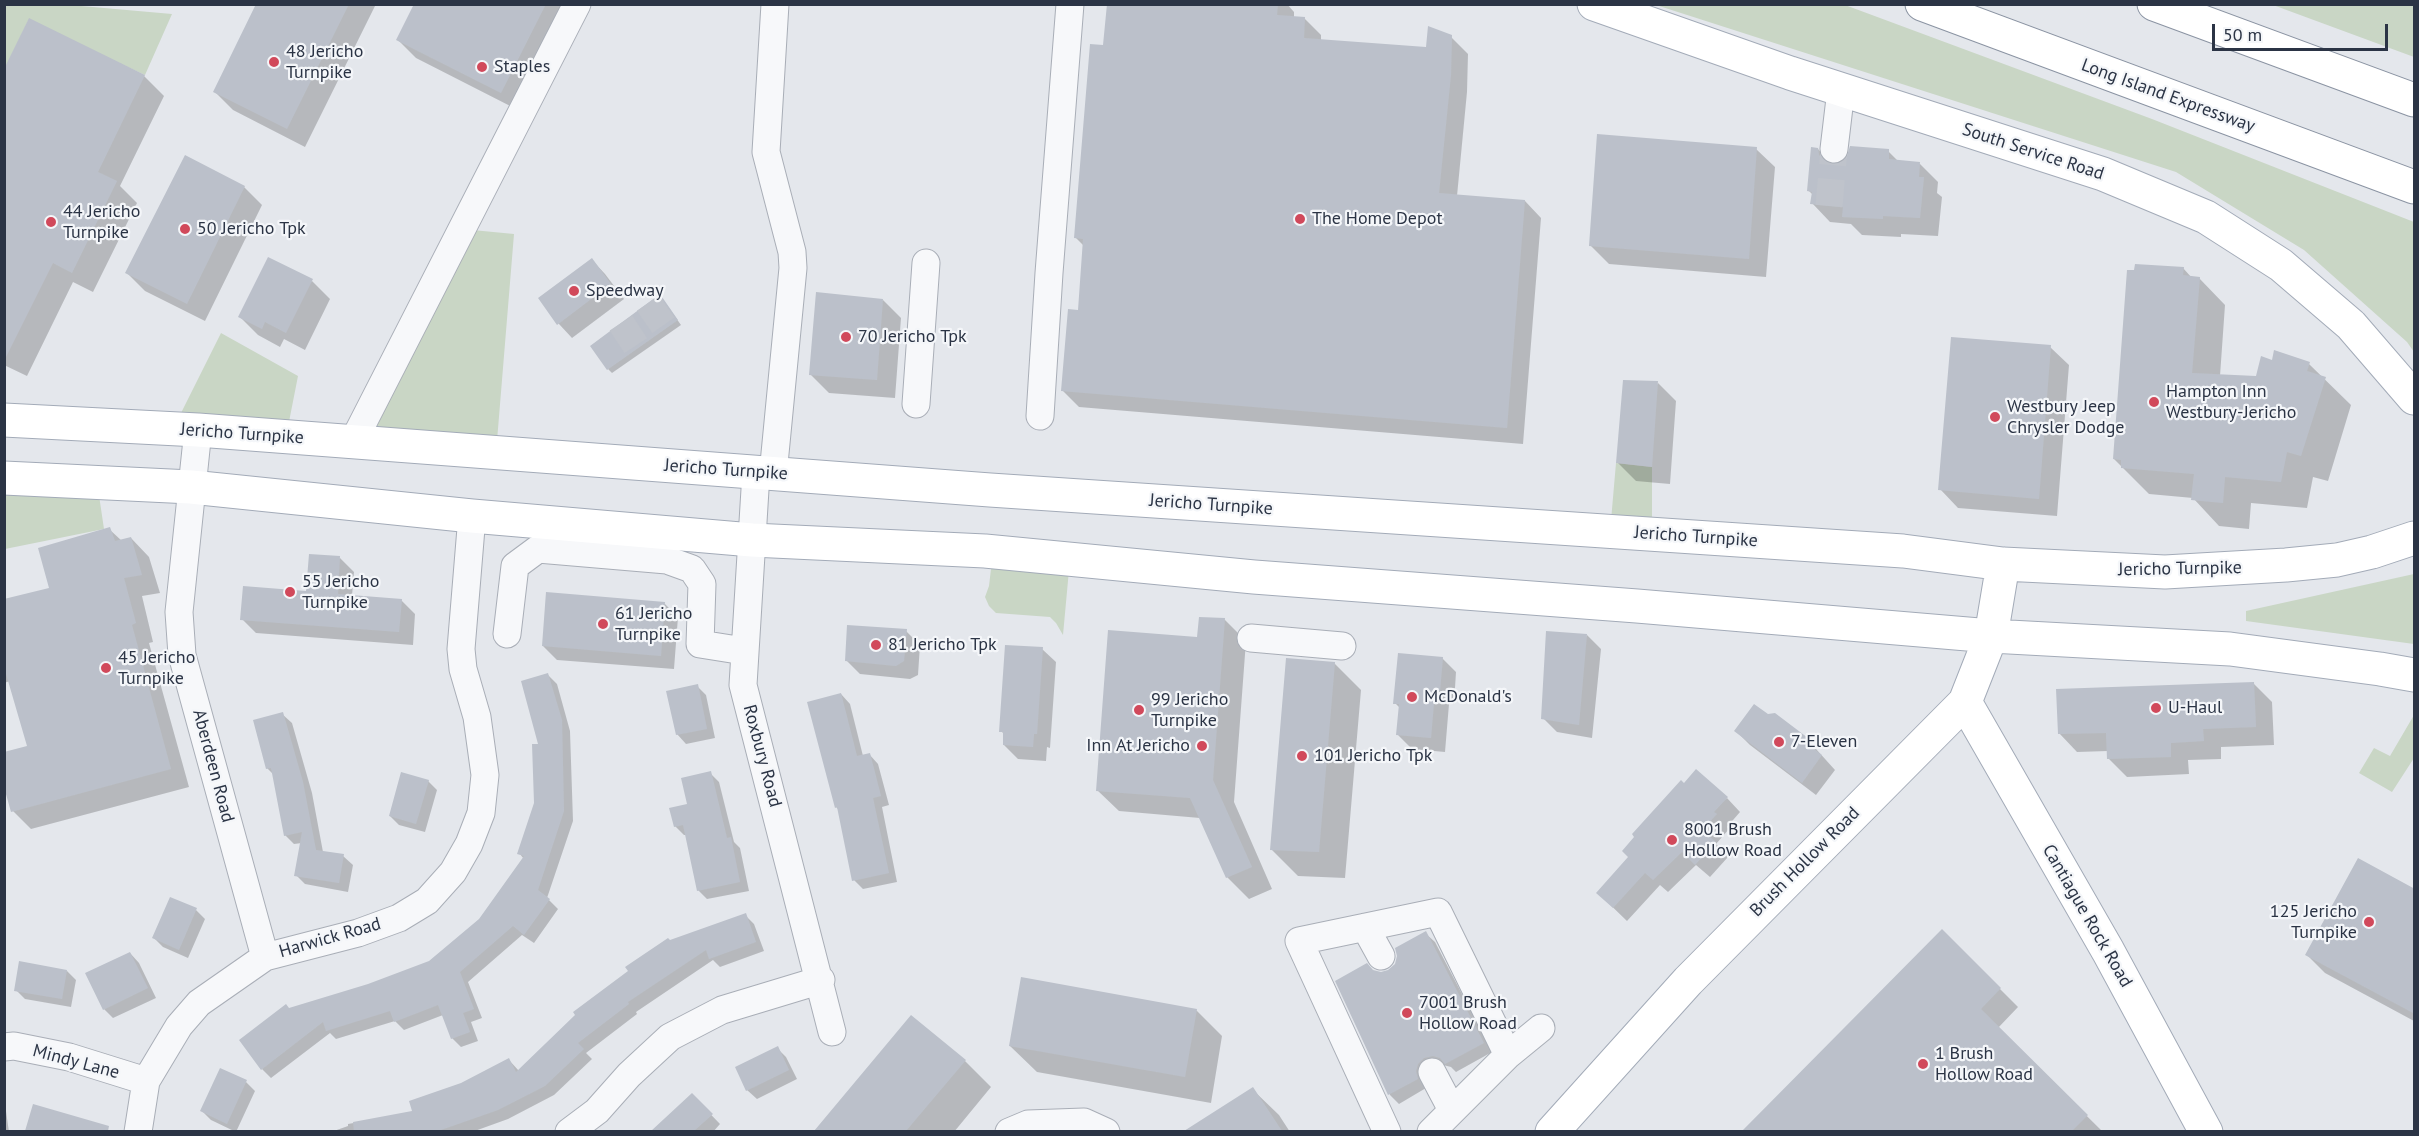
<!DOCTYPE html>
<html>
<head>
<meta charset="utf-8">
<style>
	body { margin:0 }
	#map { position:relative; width:2419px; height:1136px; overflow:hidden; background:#e4e7ec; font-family:"PT Sans",sans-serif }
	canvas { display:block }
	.frame { position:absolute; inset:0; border:6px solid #2b3445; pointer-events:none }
	.scale { position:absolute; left:2212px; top:24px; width:176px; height:27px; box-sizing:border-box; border:3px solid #2b3445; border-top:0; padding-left:8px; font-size:18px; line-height:21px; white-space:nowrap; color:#2b3445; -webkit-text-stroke:4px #f4f6f9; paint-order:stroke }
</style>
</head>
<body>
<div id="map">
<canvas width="2419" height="1136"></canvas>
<div class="frame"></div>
<div class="scale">50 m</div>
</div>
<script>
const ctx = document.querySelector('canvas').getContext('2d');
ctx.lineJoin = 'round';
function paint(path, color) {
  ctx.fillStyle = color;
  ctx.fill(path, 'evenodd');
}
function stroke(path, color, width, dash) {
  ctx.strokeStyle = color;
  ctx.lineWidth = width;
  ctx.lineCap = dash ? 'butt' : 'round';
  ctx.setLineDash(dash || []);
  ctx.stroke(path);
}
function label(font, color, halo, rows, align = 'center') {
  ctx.font = font + ' "PT Sans",sans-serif';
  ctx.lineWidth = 4.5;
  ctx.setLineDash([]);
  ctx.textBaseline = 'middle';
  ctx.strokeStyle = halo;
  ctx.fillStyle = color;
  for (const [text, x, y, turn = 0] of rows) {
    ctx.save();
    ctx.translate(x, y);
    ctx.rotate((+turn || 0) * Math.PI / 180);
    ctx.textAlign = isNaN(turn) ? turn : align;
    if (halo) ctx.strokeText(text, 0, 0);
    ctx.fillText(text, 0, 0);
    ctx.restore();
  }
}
paint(new Path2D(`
	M5,5H70L172,14L145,75L28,21L5,69Z
	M1656,5H1845L2152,119L2414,222V352L2407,342L2304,250L2176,172Z
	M2273,5H2414V57Z
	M462,229L514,234L496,453L353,442Z
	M221,333L298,376L286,437L175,425Z
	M1616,463L1652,467V534L1610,532Z
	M5,478L97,482L104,529L5,549Z
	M993,552L1070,559L1063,635L1056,623L1050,617L996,613L989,606L985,597L989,586Z
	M2414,574V644L2246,621V611Z
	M2414,715V758L2392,792L2359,773L2374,748L2390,756Z`), '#c9d6c5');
paint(new Path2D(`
	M258,4H376L305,147L233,110L215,92Z
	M416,4H582L520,111L416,58L398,40Z
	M1108,4H1287L1294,12V18H1304L1321,35V41L1427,48L1451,37L1468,54L1467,92L1457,196L1525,201L1541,218L1523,444L1079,407L1063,391L1079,311L1084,246L1076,238L1105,47Z
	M4,73L144,76L164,96L120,186L137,203L93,292L73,282L27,376L4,365Z
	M1756,149L1775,167L1766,277L1609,264L1590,245Z
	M1818,149L1834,166L1888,151L1899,162L1920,164L1938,182L1937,193L1942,197L1938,236L1901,234V237L1862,235L1851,224L1830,222L1812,203L1813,195L1809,191Z
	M244,187L262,205L205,321L145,291L127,273Z
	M592,260L605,274L624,299L572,338L559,324L540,298Z
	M2183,268L2192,278H2199L2225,305L2220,376L2257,377L2273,361L2309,364L2351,405L2328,481L2313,477L2307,508L2251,503L2249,529L2219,526L2193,498L2149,494L2114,459Z
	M312,281L330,299L305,350L284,339L280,347L258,335L240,317Z
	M883,300L901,318L895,398L829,393L811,375Z
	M664,301L681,325L612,373L608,369Z
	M2050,347L2069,365L2057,516L1958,508L1940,489Z
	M1658,383L1676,401L1670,484L1636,481L1617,462Z
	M109,529L122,541L131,538L149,557L160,593L142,596L153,642L149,643L189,787L31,829L13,811L28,747L10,681L4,683V600L50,589Z
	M340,558L354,572L352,596L401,600L415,614L413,645L256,633L242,619L308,592Z
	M664,603L678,617L674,669L557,660L543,646Z
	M1224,619L1246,641L1234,802L1272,889L1249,899L1227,877L1200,818L1119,811L1097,790L1198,639Z
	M906,631L920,645L918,675L910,679L860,674L846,660Z
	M1587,635L1601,649L1592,738L1557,732L1543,718Z
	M1042,649L1056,662L1050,748L1047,747L1046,761L1018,759L1004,745L1005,735L1001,731Z
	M1442,658L1456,672L1454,704H1449L1445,752L1412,749L1398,735L1400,708L1395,703Z
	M1334,663L1361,690L1345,878L1298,876L1271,849Z
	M548,675L557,684L570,731L573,821L547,898L558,909L534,943L522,935L468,982L482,1018L471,1022L478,1041L461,1047L452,1038L443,1015L404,1030L395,1021L336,1039L330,1033L271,1078L262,1069L290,1010L368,986L430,963L481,920L524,859L519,853L535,804Z
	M2254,684L2272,702L2274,745L2221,747V759L2188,760L2189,774L2127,777L2108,758V751L2077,752L2059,733Z
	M697,686L706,695L715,738L686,744L677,734Z
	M841,694L850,704L863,756L869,754L878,764L889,805L882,807L897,882L863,889L854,880L839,810L836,807Z
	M282,714L292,723L312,793L323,852L343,856L353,865L348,892L305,884L296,875L302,843L294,844L285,835L273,774L267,768Z
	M1736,731L1807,739L1835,770L1816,795L1750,745Z
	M710,773L719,782L734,842L740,848L749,891L707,899L698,890L687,835H684L675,826Z
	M428,781L437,790L425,832L399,825L390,816Z
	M1727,798L1740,812L1727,827L1729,829L1716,844L1728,857L1710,877L1696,865L1668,892L1660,885L1627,921L1598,893Z
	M2414,891V1021L2325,973L2307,955Z
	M196,910L205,919L188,958L163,947L154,938Z
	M745,915L754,924L764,951L720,967L713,960L636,1012L637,1014L586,1053L592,1059L554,1095L508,1119L472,1132H331L348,1126V1124L414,1112L509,1060L519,1071L670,942Z
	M1942,931L2018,1007L1998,1028L2103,1132H1744Z
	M1425,933L1435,942L1492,1052L1456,1072L1451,1067L1443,1065L1433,1067L1426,1088L1399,1104L1390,1095L1337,981L1373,971L1381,973L1389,971Z
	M130,953L139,963L156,998L113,1018L104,1009Z
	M67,971L76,980L71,1007L25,999L16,990Z
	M1196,1010L1222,1036L1211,1103L1037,1072L1010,1046Z
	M912,1017L965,1061L991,1087L954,1132H816Z
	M777,1048L786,1057L797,1079L757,1099L747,1090Z
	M246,1082L255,1091L236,1132L211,1120L202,1111Z
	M1252,1089L1279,1115L1290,1132H1202L1198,1125Z
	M692,1095L720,1124L713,1132H657Z
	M34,1106L88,1128L87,1132H27Z
	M4,1109L6,1111L9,1132H4Z`), '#0003');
paint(new Path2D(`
	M256,4H349L287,129L213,92Z
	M414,4H546L501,93L396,40Z
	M1107,4H1278L1277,15L1305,17L1304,38L1426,47L1428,26L1452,35L1451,75L1439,193L1525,200L1507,428L1061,391L1068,309L1078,310L1083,239L1074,238L1090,44L1103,45Z
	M29,18L145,75L98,172L117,181L72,273L53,263L4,361V69Z
	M1597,134L1757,147L1749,259L1589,246Z
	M1850,146L1889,149V159L1920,162L1919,177H1924L1920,218L1883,216V219L1842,217L1843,207L1810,204L1812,192L1807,191L1811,147L1818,148L1819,155L1824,161L1833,165L1840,164L1846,159Z
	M185,155L245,186L187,304L125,273Z
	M268,257L313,279L286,333L265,322L262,329L238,317Z
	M592,258L611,284L557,325L538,298Z
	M2135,264L2184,267L2183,275L2200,277L2192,373L2256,376L2261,356L2272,360L2274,350L2310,362L2307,371L2326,377L2301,456L2287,452L2281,482L2225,477L2223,503L2191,500L2194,474L2121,468V460L2113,459L2127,270H2134Z
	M816,292L883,299L877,380L809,375Z
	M660,294L678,320L607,370L590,346Z
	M1951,337L2051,345L2039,499L1938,490Z
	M1623,380L1658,381L1652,467L1616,463Z
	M110,527L115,541L131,537L142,575L124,578L136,623L132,625L171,769L11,812L4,787V752L27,746L4,667V599L49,588L38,548Z
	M309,554L340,556L338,594L402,599L399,632L240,620L243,586L306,591Z
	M546,592L665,602L661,656L542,646Z
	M1199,617L1225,618L1213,780L1252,867L1226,878L1190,798L1096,791L1108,630L1197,637Z
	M847,625L907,629L904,661L896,666L845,661Z
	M1546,631L1587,634L1579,725L1541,719Z
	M1005,645L1043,647L1037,734H1034L1033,747L1003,745V732H999Z
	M1398,653L1443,657L1440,691H1435L1431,738L1396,735L1399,704H1393Z
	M1286,658L1335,662L1319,852L1270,850Z
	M548,673L562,720L564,811L538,890L550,899L524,935L513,926L460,972L474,1009L463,1013L470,1032L451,1039L438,1005L394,1022L390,1011L326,1031L323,1022L261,1070L239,1040L286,1004L289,1008L368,984L429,961L479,919L524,856L517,854L534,803L532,744H538L521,681Z
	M2254,682L2256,727L2203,729L2204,741L2171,743V757L2107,759L2106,733L2058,734L2056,689Z
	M698,684L707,729L676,735L666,691Z
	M841,693L857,756L870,753L881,796L873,798L889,873L852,881L837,807L835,808L807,702Z
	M1754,704L1768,714L1775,713L1808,738L1810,746L1822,755L1802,783L1734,731Z
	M283,712L303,782L316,850L344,854L339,883L294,876L302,832L284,836L271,768L266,769L253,720Z
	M1696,769L1728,797L1714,812L1717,814L1702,830L1716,842L1695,865L1682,852L1653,880L1645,873L1613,908L1596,893L1628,857L1622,851L1634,837L1632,834L1681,780L1684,783Z
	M711,771L727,838L731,837L740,882L697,891L683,825L674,827L669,808L687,804L681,778Z
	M401,772L429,780L416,824L389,816Z
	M2358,858L2415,889V1014L2305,955Z
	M170,897L197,908L179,950L152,938Z
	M746,913L756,942L709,959L706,950L628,1002L629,1004L578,1043L584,1049L545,1086L498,1110L438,1131H354L353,1122L412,1111L409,1101L461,1083L509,1058L516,1072L575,1015L573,1012L628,971L625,967L668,938L670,940Z
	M1942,929L2001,988L1981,1009L2088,1115L2072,1131H1742Z
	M1426,931L1484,1043L1445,1064L1440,1058L1433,1056L1424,1058L1418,1064L1416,1071L1418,1079L1388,1095L1335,981L1367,963L1373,970L1381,972L1388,970L1395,964L1397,956L1395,948Z
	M130,952L148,988L103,1010L85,973Z
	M19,961L67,970L62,999L14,991Z
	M1021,977L1197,1009L1185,1077L1009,1046Z
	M911,1015L966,1060L906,1131H814Z
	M778,1046L789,1070L746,1091L735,1067Z
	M220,1068L247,1080L227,1124L200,1111Z
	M1253,1087L1282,1131H1184Z
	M692,1093L713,1114L694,1131H651Z
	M33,1104L109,1126L108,1131H25Z`), '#bbc0ca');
stroke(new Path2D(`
	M1829,206L1834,149
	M648,303L666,329
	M621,323L638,349`), '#bfc3cb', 27, [27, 14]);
const minor = new Path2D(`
	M1834,149L1841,90
	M916,404L926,263
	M1040,416L1049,273L1070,4
	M198,430L179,612L182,655L265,957
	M353,442L577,4
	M756,473L743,685L832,1032
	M773,474L793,268L792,252L766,152L775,4
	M507,634L515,566L538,549L667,560L692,569L702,584L700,644L744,651
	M1251,638L1342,646
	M1365,927L1381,956
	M4,1047L14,1046L69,1057L146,1081
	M1508,1055L1541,1028
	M1432,1072L1452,1110
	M138,1132L146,1081L179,1026L199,1003L265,957L358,933L399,918L427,901L453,872L469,844L481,813L485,775L477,717L463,669L461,649L472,516
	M569,1132L597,1111L629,1075L670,1037L722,1010L821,980
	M1009,1132L1028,1124L1084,1122L1106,1132
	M1387,1132L1299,941L1438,912L1508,1055L1431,1132`);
const major = new Path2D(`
	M1594,4L1790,73L2103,174L2206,217L2281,265L2351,325L2414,398
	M4,420L198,430L990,490L1903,551L2003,564L2165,572L2286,565L2337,560L2372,552L2414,538
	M4,478L191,487L472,516L752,540L985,551L1254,577L1637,606L1991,636L2230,649L2380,669L2414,675
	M1965,702L2108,951L2206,1132
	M1552,1132L1688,981L1965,702L1991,636L2003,564`);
const highway = new Path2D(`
	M1922,4L2414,187
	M2154,4L2414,100`);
stroke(minor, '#a9aeb7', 29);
stroke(major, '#a3abb8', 35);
stroke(highway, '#8b94a3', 35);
stroke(minor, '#f7f8fa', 27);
stroke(major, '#fff', 33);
stroke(highway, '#fff', 33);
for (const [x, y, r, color] of [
	[274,62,6,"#d1495b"],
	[482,67,6,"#d1495b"],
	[1300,219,6,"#d1495b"],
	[51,222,6,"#d1495b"],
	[185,229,6,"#d1495b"],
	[574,291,6,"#d1495b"],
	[846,337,6,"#d1495b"],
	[2154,402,6,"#d1495b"],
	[1995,417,6,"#d1495b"],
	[290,592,6,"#d1495b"],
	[603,624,6,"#d1495b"],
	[876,645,6,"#d1495b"],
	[106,668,6,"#d1495b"],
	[1412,697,6,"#d1495b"],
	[2156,708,6,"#d1495b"],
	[1139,710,6,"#d1495b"],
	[1779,742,6,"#d1495b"],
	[1202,746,6,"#d1495b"],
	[1302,756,6,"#d1495b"],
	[1672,840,6,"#d1495b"],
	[2369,922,6,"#d1495b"],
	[1407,1013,6,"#d1495b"],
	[1923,1064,6,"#d1495b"]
]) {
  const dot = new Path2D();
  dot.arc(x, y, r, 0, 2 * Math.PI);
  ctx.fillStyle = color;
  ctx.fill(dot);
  stroke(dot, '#f4f6f9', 2);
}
label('18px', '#2b3445', '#f4f6f9', [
	["48 Jericho",286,52],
	["Turnpike",286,73],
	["Staples",494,67],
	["44 Jericho",63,212],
	["Turnpike",63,233],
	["The Home Depot",1312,219],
	["50 Jericho Tpk",197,229],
	["Speedway",586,291],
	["70 Jericho Tpk",858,337],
	["Hampton Inn",2166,392],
	["Westbury-Jericho",2166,413],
	["Westbury Jeep",2007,407],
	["Chrysler Dodge",2007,428],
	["55 Jericho",302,582],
	["Turnpike",302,603],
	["61 Jericho",615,614],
	["Turnpike",615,635],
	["81 Jericho Tpk",888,645],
	["45 Jericho",118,658],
	["Turnpike",118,679],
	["McDonald's",1424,697],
	["99 Jericho",1151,700],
	["Turnpike",1151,721],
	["U-Haul",2168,708],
	["7-Eleven",1791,742],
	["Inn At Jericho",1190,746,"right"],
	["101 Jericho Tpk",1314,756],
	["8001 Brush",1684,830],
	["Hollow Road",1684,851],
	["125 Jericho",2357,912,"right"],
	["Turnpike",2357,933,"right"],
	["7001 Brush",1419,1003],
	["Hollow Road",1419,1024],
	["1 Brush",1935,1054],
	["Hollow Road",1935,1075]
], 'left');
label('18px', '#2b3445', '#f4f6f9', [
	["Long Island Expressway",2168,96,20],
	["South Service Road",2033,152,18],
	["Jericho Turnpike",242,434,4],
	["Jericho Turnpike",726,470,4],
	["Jericho Turnpike",1211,505,4],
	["Jericho Turnpike",1696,537,4],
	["Jericho Turnpike",2180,569,-1],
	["Roxbury Road",762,756,75],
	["Aberdeen Road",213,766,75],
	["Brush Hollow Road",1805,862,-45],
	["Cantiague Rock Road",2087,916,60],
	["Harwick Road",330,938,-16],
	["Mindy Lane",76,1062,15]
]);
</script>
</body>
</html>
